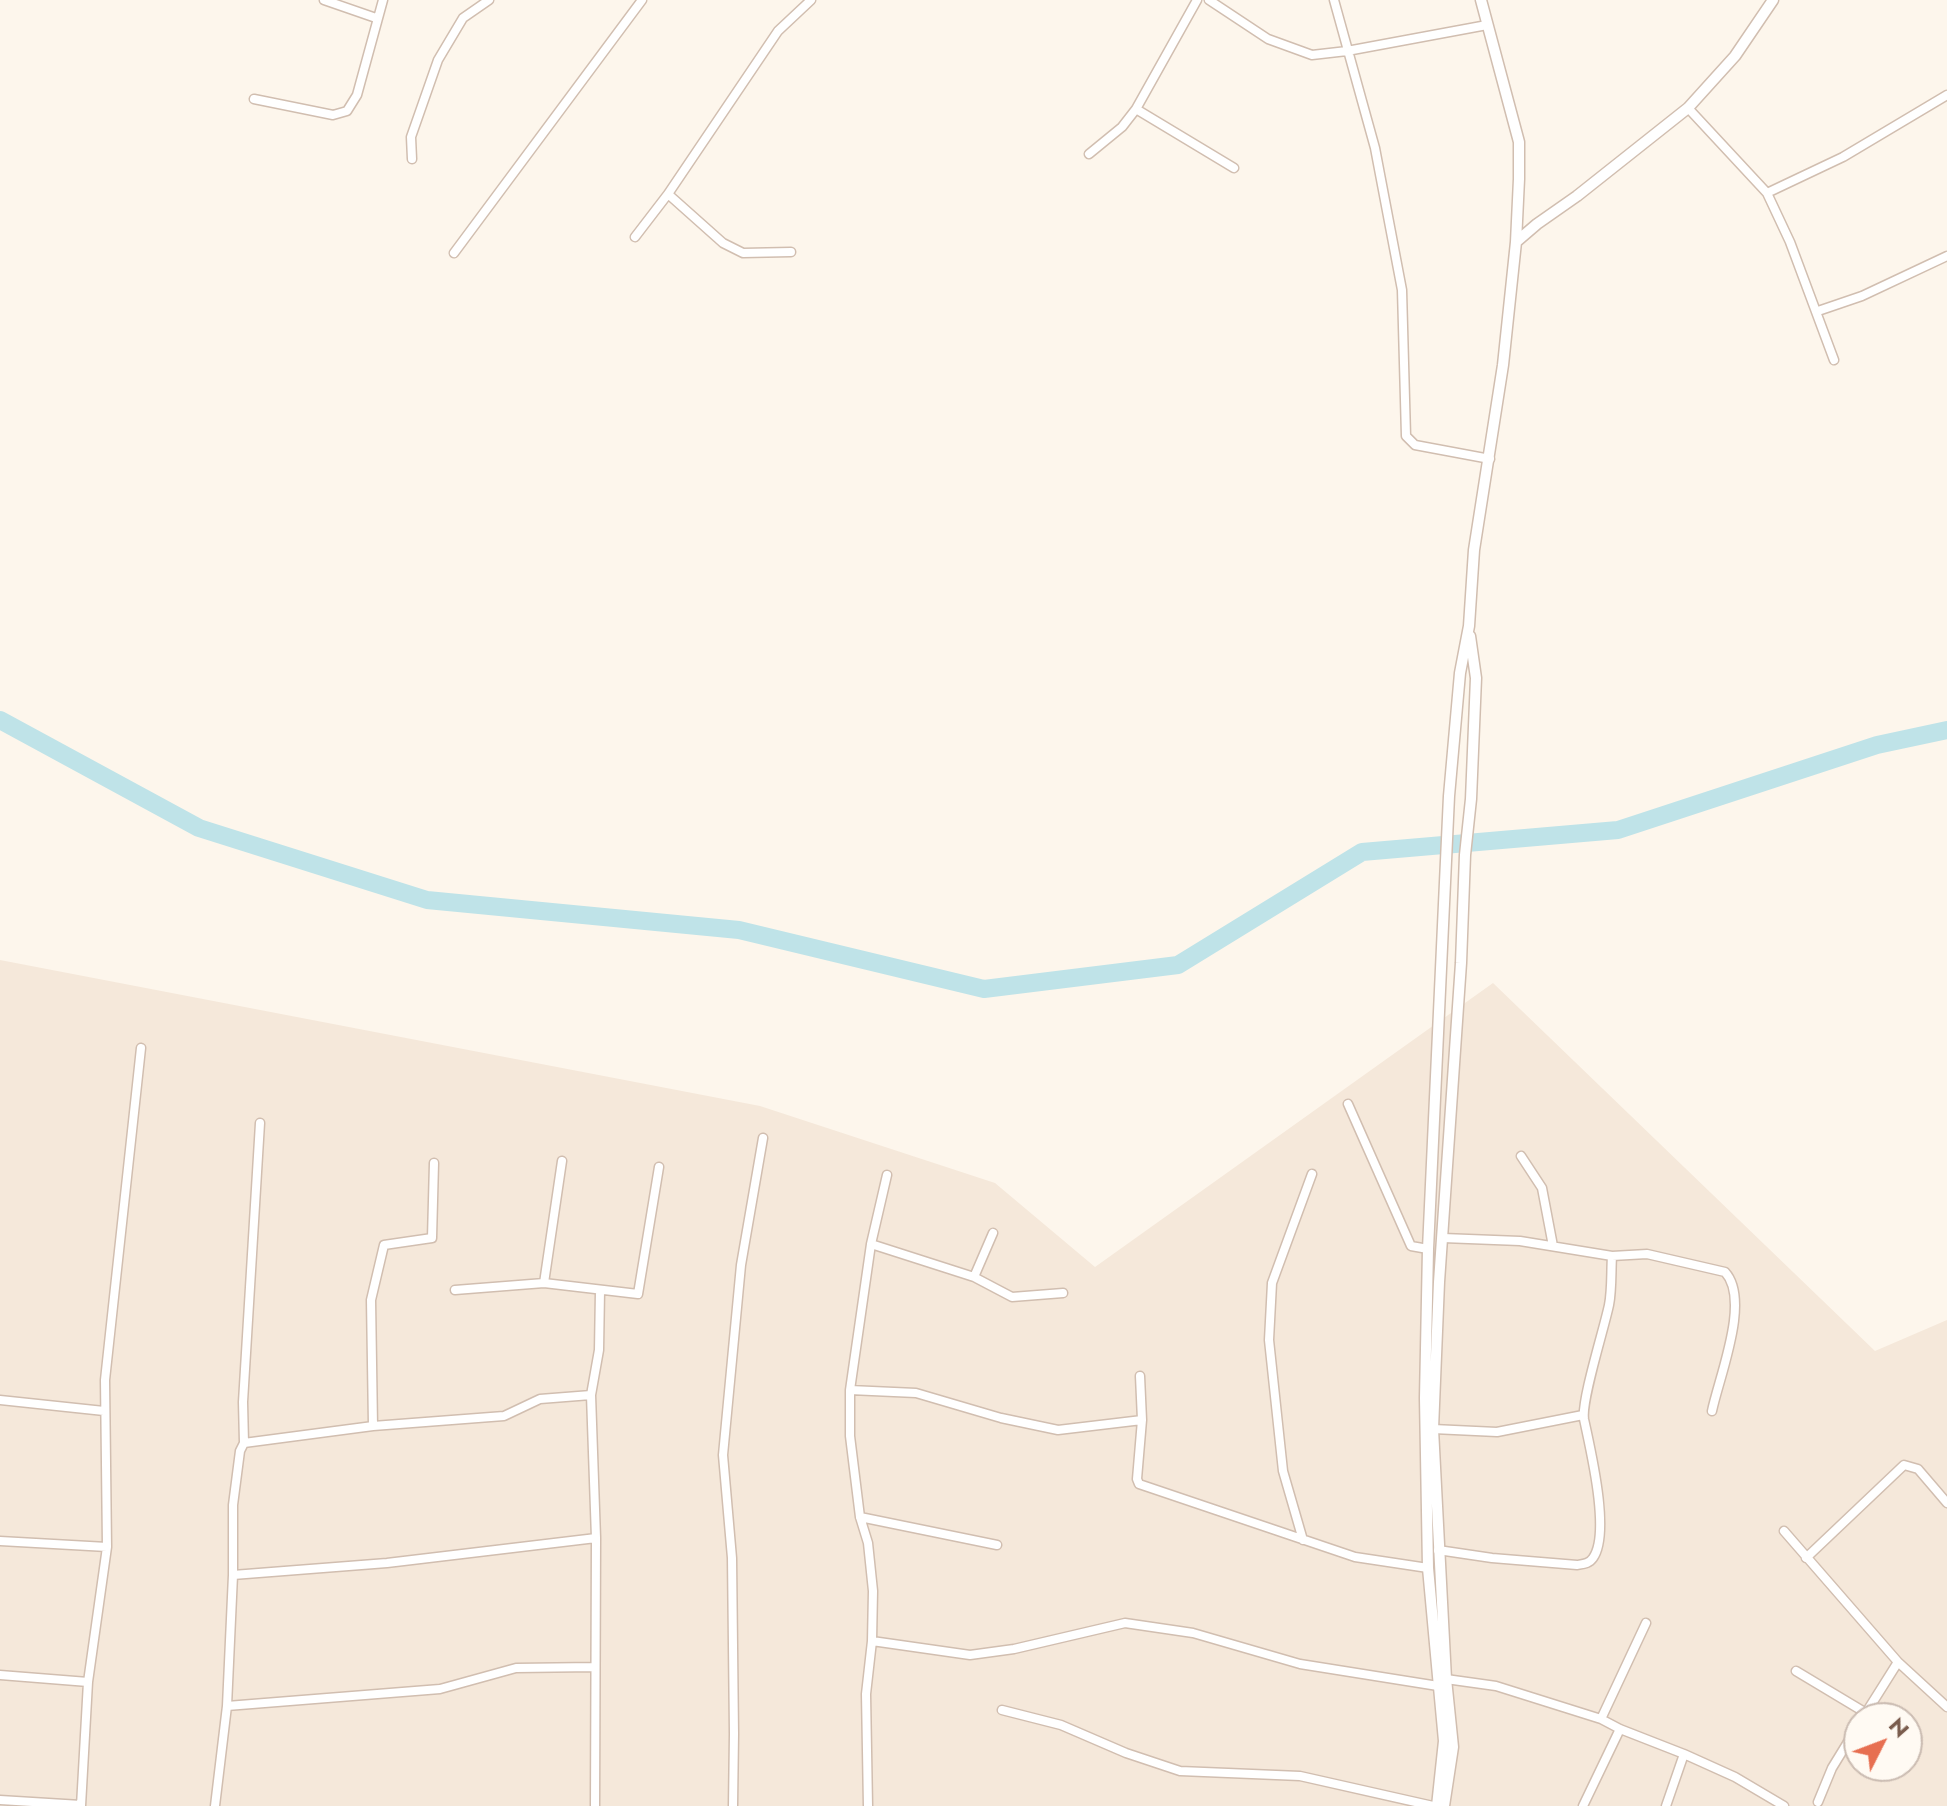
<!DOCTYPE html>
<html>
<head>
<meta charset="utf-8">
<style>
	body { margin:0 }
	#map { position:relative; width:1947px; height:1806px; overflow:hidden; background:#fdf6ec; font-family:Jost,sans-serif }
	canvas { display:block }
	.north { position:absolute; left:1843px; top:1702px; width:80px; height:80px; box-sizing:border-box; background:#fffaf3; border:2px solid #cabbb1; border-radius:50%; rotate:48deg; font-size:22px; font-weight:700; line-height:32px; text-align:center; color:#7a5c4d }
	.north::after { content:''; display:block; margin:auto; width:28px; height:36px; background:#e76f51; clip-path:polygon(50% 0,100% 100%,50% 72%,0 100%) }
</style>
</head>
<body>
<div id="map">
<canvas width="1947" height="1806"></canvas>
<div class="north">N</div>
</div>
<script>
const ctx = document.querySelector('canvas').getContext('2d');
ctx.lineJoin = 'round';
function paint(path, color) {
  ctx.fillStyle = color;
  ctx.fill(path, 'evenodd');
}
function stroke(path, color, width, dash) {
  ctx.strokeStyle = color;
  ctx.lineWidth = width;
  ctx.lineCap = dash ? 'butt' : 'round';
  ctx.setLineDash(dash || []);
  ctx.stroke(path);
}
paint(new Path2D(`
	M0,960L760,1106L995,1183L1095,1267L1493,983L1875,1351L1947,1320V1806H0ZM1859,1718H1907V1766H1859Z`), '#f5e8da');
stroke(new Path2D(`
	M0,720L199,828L427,900L739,930L984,989L1178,965L1362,852L1618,830L1877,745L1947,730`), '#bfe3e8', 18);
const minor = new Path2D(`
	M324,0L376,18
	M1209,0L1268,39L1312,55L1347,51L1487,25
	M1334,0L1375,148L1402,290L1406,436L1415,445L1490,459
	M254,99L333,115L347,111L357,95L383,0
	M1688,108L1767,193L1790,242L1834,360
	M1136,109L1234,168
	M1089,154L1122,127L1136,109L1197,0
	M412,159L411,137L438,60L463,18L489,0
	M1767,193L1843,157L1947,95
	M668,194L778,31L811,0
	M635,237L668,194L723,243L743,253L791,252
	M454,253L642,0
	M1818,311L1862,296L1947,256
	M1348,1104L1411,1246L1428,1249
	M1521,1156L1542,1188L1553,1246
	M562,1161L544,1283L638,1294L659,1167
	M1443,1238L1520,1241L1612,1256L1647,1254L1725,1272C1751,1300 1719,1377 1712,1411
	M871,1244L974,1277L993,1233
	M974,1277L1012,1297L1063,1293
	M455,1290L544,1283
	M1140,1376L1142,1420L1137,1479L1139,1484L1355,1557L1428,1568
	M850,1390L916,1393L1001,1418L1058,1430L1142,1420
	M0,1400L104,1411
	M373,1426L371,1300L384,1245L432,1238L434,1163
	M1433,1429L1497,1432L1583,1415
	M244,1443L373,1426L504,1416L540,1399L591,1395
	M860,1517L997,1545
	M1784,1531L1898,1662L1947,1707
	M1303,1540L1283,1471L1269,1340L1272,1283L1312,1174
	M0,1541L107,1547
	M1438,1550L1492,1558L1577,1565C1583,1564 1589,1564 1593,1558C1611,1533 1590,1448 1584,1419C1581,1401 1604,1329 1609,1305C1612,1290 1611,1272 1612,1256
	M1806,1558L1904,1465L1918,1469L1947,1503
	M233,1575L387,1563L596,1538
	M872,1641L970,1655L1014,1649L1125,1623L1193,1633L1300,1664L1438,1686
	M1796,1671L1866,1713
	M0,1675L88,1682
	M1446,1679L1496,1686L1601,1719L1620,1729L1684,1754L1735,1777L1784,1806
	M227,1706L440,1689L516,1668L595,1667
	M1002,1710L1061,1725L1126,1753L1180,1771L1300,1776L1433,1806
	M1864,1716L1898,1662
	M1601,1719L1646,1623
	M0,1800L81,1805
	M1818,1802L1832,1768L1859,1724
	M81,1806L88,1682L107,1547L105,1380L141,1048
	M215,1806L227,1706L233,1575V1505L240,1451L244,1443L243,1402L260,1123
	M595,1806L596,1538L591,1395L599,1350L600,1291
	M733,1806L734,1734L732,1558L723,1455L741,1265L763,1138
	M868,1806L866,1694L872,1641L873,1591L868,1543L860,1517L850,1436V1390L871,1244L887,1175
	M1583,1806L1620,1729
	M1666,1806L1684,1754`);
const tertiary = new Path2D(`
	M1516,242L1537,224L1577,196L1688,108L1735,56L1773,0
	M1437,1806L1444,1741L1428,1568L1425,1398L1428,1249L1449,796L1460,673L1469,626L1474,550L1503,365L1516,242L1519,179V142L1481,0
	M1444,1806L1453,1747L1446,1679L1433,1429L1439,1282L1461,963L1465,855L1471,799L1476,678L1470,636`);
stroke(minor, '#d1beb0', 11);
stroke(tertiary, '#d1beb0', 13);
stroke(minor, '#fff', 8);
stroke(tertiary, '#fff', 10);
</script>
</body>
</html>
